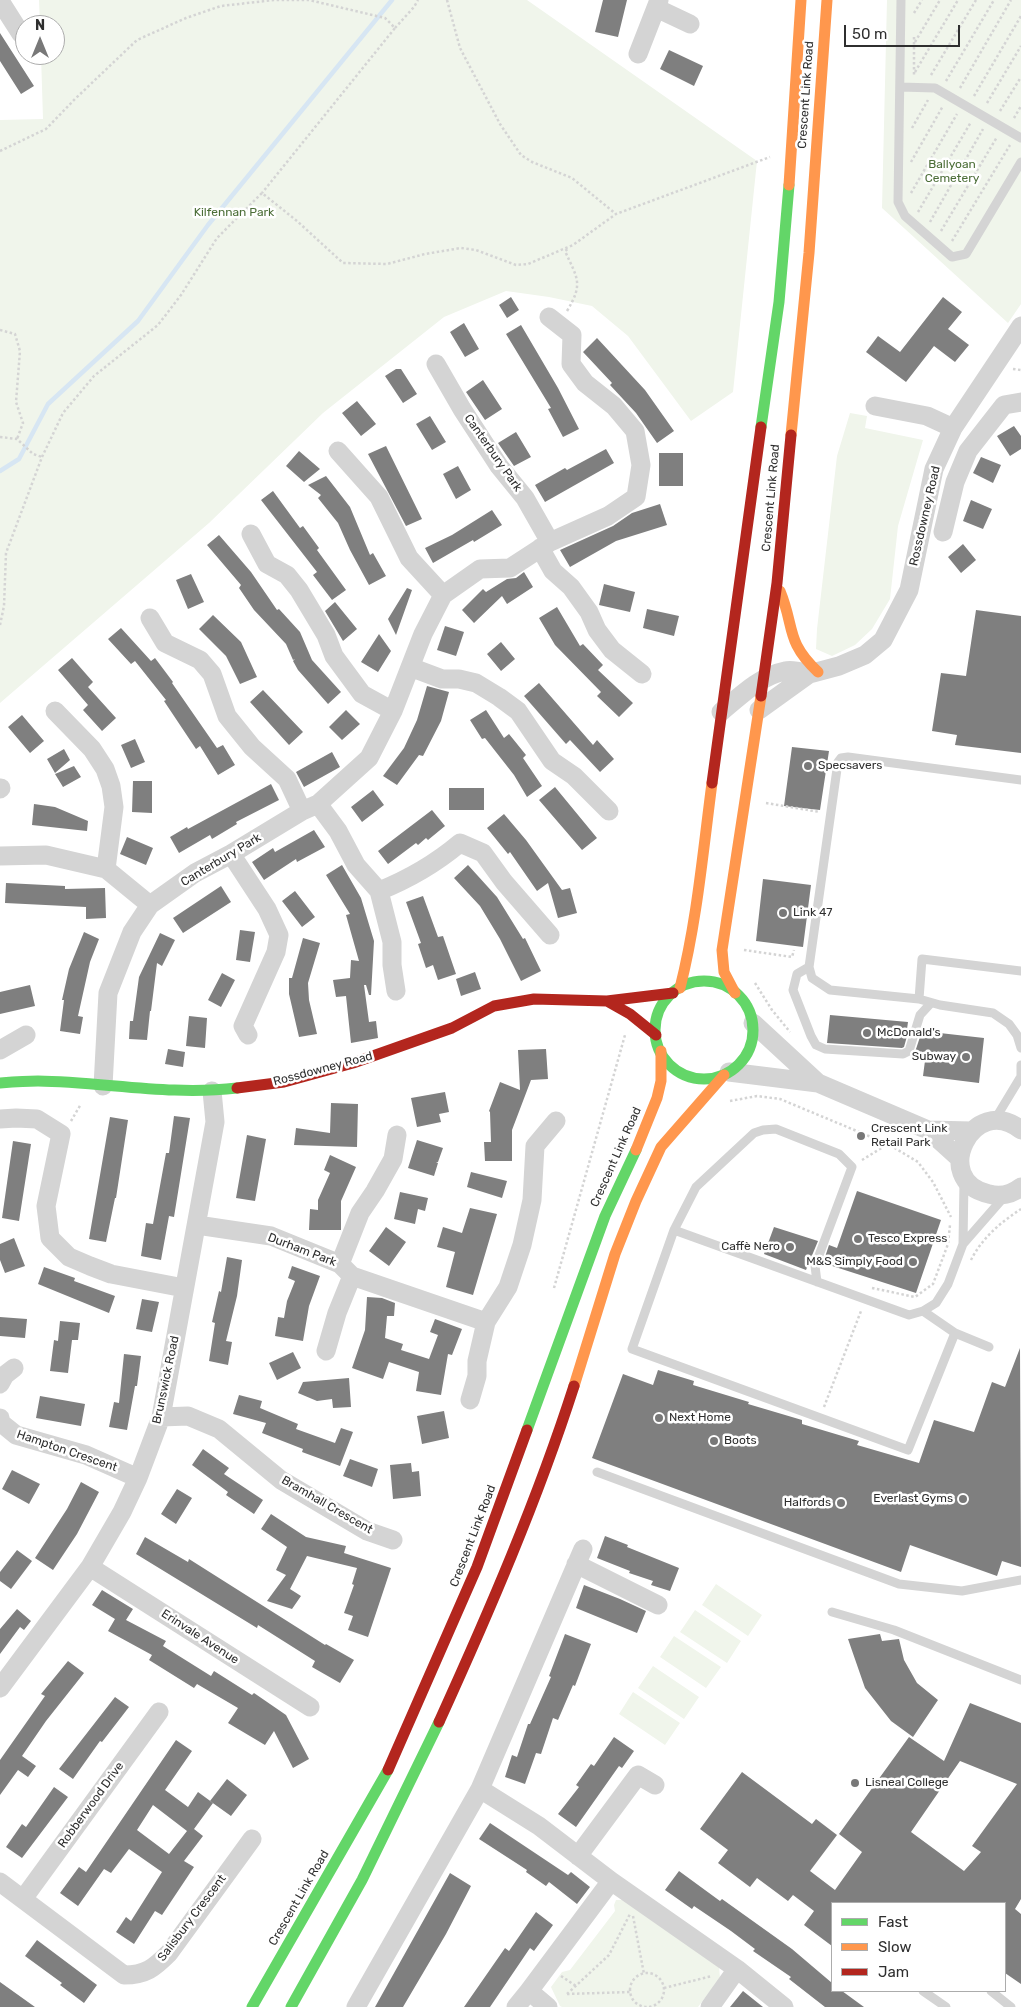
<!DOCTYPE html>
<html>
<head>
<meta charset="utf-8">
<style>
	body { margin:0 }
	#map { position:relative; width:1021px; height:2007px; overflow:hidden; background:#fff; font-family:Rubik,sans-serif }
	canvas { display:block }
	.legend { position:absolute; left:831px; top:1902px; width:175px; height:90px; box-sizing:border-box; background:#fff; border:1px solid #acacac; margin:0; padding:6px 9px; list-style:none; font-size:15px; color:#2f2f2f }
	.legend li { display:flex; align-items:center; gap:10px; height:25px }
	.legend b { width:25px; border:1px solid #acacac }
	.north { position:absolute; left:15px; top:15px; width:50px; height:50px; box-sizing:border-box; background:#fff; border:1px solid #acacac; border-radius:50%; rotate:0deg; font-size:14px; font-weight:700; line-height:20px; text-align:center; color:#2f2f2f }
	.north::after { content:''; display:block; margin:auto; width:18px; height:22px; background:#787878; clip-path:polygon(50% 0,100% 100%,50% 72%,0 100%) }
	.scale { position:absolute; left:844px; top:25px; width:116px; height:22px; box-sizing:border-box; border:2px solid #2f2f2f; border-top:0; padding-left:6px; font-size:15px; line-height:18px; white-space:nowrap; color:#2f2f2f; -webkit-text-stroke:4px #fff; paint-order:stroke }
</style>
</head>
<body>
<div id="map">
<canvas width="1021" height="2007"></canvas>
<ul class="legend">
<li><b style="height:6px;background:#63d668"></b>Fast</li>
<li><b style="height:6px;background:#ff974d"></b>Slow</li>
<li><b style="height:6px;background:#b3261e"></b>Jam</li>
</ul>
<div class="north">N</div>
<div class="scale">50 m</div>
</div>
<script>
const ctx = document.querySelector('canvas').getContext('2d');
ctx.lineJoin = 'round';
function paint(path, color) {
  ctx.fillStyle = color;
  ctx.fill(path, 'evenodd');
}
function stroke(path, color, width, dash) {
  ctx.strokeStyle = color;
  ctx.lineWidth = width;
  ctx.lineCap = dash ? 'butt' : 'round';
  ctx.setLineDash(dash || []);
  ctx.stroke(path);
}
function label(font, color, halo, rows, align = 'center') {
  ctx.font = font + ' Rubik,sans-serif';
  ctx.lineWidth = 5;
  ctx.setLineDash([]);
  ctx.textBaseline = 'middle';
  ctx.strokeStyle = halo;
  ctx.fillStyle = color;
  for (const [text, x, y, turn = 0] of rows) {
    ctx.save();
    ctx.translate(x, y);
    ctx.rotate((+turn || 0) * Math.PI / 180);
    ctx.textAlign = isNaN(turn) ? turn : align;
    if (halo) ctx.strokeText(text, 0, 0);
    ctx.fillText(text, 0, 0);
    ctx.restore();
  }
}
paint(new Path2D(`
	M39,0H527L757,161L733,392L691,421L628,336L592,306L549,297L506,291L444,317L323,413L209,523L0,703V120L43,119L41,55H55V25H40Z
	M887,0H1021V304L1008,323L882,208Z
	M850,413L867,416L865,428L923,440L898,526L890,599L872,629L855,645L832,656L816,649L817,629L837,456Z
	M716,1584L762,1615L748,1636L702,1605Z
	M695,1610L741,1641L727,1663L680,1632Z
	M674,1636L721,1667L706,1688L660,1657Z
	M653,1666L699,1697L684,1719L638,1688Z
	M633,1692L680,1723L665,1745L619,1714Z
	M616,1900H623L719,1966L720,1978L698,2007H562L560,2006L551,1987L562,1972L570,1970L615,1911L614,1905Z`), '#f0f5eb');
stroke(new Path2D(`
	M0,471L19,459L48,404L138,321L208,225L392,0`), '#d7e6f3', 4.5);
paint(new Path2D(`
	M603,0H627L618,37L595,32Z
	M0,33L34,86L21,94L0,61Z
	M669,50L703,66L694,86L660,69Z
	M511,297L519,310L507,318L499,305Z
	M943,297L962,312L948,329L969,345L955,362L934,346L906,382L866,352L878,336L900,352Z
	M464,323L479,349L465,357L450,332Z
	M521,325L558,388L579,429L563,437L548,409L551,408L506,334Z
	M597,338L645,390L674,431L657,443L636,413L610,385L612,383L583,352Z
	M396,369H401L417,394L403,403L385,376Z
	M483,380L502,409L485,420L466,392Z
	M357,401L376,424L361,436L342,413Z
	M430,416L446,442L432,450L416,424Z
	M1014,426L1021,436V449L1010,456L997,436Z
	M516,432L531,457L514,466L498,443Z
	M386,446L422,519L406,526L368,454Z
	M606,449L614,463L545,502L535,485L565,468L567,470Z
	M299,451L320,469L304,482L286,466Z
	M659,453H683V486H659Z
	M981,457L1001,465L993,483L973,473Z
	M458,466L471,490L456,499L443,474Z
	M326,476L350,507L370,555L373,553L386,576L369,585L350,550L338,523L318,498L321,495L308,485Z
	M273,491L300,528L303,526L319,548L317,550L346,590L332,600L313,575L317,572L261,500Z
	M971,500L992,509L983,529L963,521Z
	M660,504L667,525L616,541L570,567L560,550L613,526L632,513Z
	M492,510L502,525L474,542L473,540L433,563L425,548L452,535Z
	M219,535L251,572L277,610L279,609L300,632L312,660L341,692L328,704L298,670L293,661L295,659L293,660L286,644L254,610L239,588L241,585L207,545Z
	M963,544L976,560L961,573L948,557Z
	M524,572L533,587L507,604L502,596L474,623L462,610L483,589L486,592L507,579L516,578Z
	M191,574L204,602L188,609L176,580Z
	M604,584L635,592L630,612L599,605Z
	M407,588L412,590L396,635L388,619Z
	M335,602L357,629L343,641L325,611Z
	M557,607L580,646L583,644L603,665L598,670L633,703L619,717L597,696L601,692L555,645L539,618Z
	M647,609L679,616L674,636L643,628Z
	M976,610L1021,616V753L955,745L957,735L932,731L941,673L966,676Z
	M213,615L241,642L257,677L240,684L226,656L199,629Z
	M445,626L464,632L456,656L437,650Z
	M121,628L151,661L155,658L173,682L172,683L217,748L223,745L235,765L218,775L200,746L196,749L164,701L166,700L135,661L131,664L108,639Z
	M379,634L391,651L378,672L361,662Z
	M501,642L515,659L501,671L487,654Z
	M72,658L93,682L88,687L116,718L102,731L83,710L88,705L58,670Z
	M539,683L593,745L597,740L614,759L600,772L570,740L566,744L524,696Z
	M427,686L449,692L441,721L423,756L419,755L397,785L383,776L404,748L417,720Z
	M263,690L303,732L289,745L250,702Z
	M346,710L360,724L342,740L329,727Z
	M486,710L504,738L509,734L526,755L523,758L542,786L527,797L514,775L485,738L482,739L470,720Z
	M22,715L44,741L30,753L8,727Z
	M135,739L145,762L131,768L121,745Z
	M792,747L829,751L820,810L784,806Z
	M64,749L70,760L55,773L47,759Z
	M332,752L340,767L304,787L296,772Z
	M74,766L81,777L63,787L55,774Z
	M133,781H152V813L132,812Z
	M271,784L279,800L236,822L237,824L212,839L210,835L179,853L170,837L187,827L188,829Z
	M555,787L597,838L582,850L539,800Z
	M449,788H484V810H449Z
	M373,790L384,805L362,822L351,807Z
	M34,804L55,807L88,821L87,831L32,825Z
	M432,810L445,826L428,840L426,838L418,845L416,843L388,864L378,851Z
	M504,814L526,840L562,890L570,888L577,913L558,918L548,883L537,891L510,852L508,854L487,828Z
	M314,830L325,847L297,862L296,859L264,880L252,862L273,848L275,852Z
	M127,837L153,848L146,865L120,854Z
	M342,865L361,898L374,941L371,995H369L366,985H364L369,1022L376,1021L378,1038L351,1043L346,996L336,997L333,980L350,978L351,960L359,961L346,915L350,914L326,875Z
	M468,865L497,897L523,939L525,938L541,971L521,981L500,939L480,906L454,878Z
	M763,879L811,885L803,947L756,941Z
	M6,883L65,886V889L105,888L106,918L86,919V907L5,903Z
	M221,886L231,902L183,933L173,918Z
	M295,891L315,917L302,927L282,901Z
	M423,896L438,937L443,936L456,974L438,980L433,965L426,968L418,944L421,943L406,902Z
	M240,930L255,932L250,962L236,960Z
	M84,932L99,939L90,962L78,1016L83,1017L80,1034L60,1031L64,1000H62L69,969Z
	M160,933L175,940L162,966L157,963L151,1011H150L147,1040L129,1039L130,1021H133L139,977Z
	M303,938L320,943L308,983L309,1000L317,1034L299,1037L289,994V978H292Z
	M475,972L481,989L461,996L456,979Z
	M222,973L235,980L221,1007L208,1000Z
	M30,985L35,1006L0,1014V992Z
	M830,1015L908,1022L907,1029H909L904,1047L902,1048L827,1043Z
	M189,1016L207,1018L205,1048L186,1046Z
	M922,1031L984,1038L979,1083L923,1076L926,1053L915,1052Z
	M168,1049L185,1052L183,1067L165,1064Z
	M546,1049L548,1079L531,1080L512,1130V1161H485L484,1142H491L490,1112L489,1111L500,1082L520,1090L518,1050Z
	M445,1092L449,1112L439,1114L441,1122L417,1127L411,1098Z
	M331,1103L358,1104L357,1147L294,1145L296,1128L330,1133Z
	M174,1116L190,1118L174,1217L169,1216L161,1260L141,1256L146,1223L153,1224L166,1153H169Z
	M110,1117L128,1120L116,1198H115L106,1242L89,1239Z
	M247,1135L266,1139L255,1201L236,1198Z
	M417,1140L443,1148L438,1162H436L438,1163L434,1176L408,1168Z
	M13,1141L31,1144L19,1221L2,1218Z
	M330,1155L356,1167L341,1201V1230H309L310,1209L318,1210V1200L330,1173L324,1170Z
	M471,1172L507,1181L502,1198L467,1187Z
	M857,1191L941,1220L916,1293L823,1263L829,1245L837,1248Z
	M400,1192L428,1198L425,1211L418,1209L415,1224L394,1219Z
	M470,1208L497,1214L473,1295L446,1287L455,1252L437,1247L443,1227L462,1233Z
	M386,1227L406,1242L389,1266L369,1251Z
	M774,1227L818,1241L806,1270L764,1254Z
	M14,1238L25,1266L5,1273L0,1260V1244Z
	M227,1257L242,1260L237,1296L226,1341L232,1342L228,1365L209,1361L215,1323L212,1322L219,1291L221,1292Z
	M292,1266L320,1276L309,1306L303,1341L275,1336L278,1317L284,1318L287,1301L295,1281L288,1278Z
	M44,1267L75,1278L74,1281L115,1296L109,1313L38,1284Z
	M367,1297L382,1298L395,1303L394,1316H387L385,1338L403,1344L401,1350L429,1359L438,1335L430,1332L435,1319L462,1329L452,1355L448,1354L441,1395L416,1391L419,1372L389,1362L383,1379L352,1368L365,1330Z
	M142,1299L159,1302L152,1332L136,1329Z
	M0,1317L27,1319L25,1338L0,1336Z
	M60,1321L80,1323L78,1340H72L68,1373L50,1371L54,1340L58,1341Z
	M1020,1348L1021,1567L1002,1561L997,1576L910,1545L901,1572L592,1458L623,1374L653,1385L658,1370L694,1381L693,1385L749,1402L748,1404L802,1420V1424L859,1441L857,1445L919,1463L934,1420L974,1432L992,1382L1005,1387Z
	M293,1352L301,1368L277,1380L269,1363Z
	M124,1354L141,1356L137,1386H135L127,1430L109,1427L114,1402L119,1403Z
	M349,1378L351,1407L333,1408L332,1399L317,1401L298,1393L303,1382Z
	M239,1395L262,1401L260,1408L298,1424L296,1429L335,1443L341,1428L353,1432L340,1466L302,1452L303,1449L262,1433L266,1423L233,1414Z
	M40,1396L85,1404L81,1426L36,1418Z
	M444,1411L449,1438L422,1444L417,1416Z
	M203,1449L229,1468L224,1474L263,1500L254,1514L226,1495L228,1492L192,1465Z
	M350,1459L378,1469L372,1487L343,1476Z
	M411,1463L412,1472L419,1471L421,1496L393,1499L390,1465Z
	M12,1470L40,1484L29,1504L2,1489Z
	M81,1482L99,1492L77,1534L53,1570L35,1558L67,1509Z
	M177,1489L192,1498L176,1524L161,1514Z
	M271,1514L306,1537L346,1546L344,1553L391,1568L368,1637L348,1630L353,1616L344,1613L354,1585L352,1584L357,1568L307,1556L290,1589L301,1596L292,1609L267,1601L286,1575L276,1570L287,1547L261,1529Z
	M605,1536L628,1545L627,1547L679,1568L670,1591L651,1585L653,1581L629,1573L630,1571L597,1558Z
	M145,1537L188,1562L189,1559L325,1645L326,1644L354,1660L340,1683L312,1667L315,1661L258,1625L257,1628L136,1554Z
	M17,1550L32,1561L11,1589L0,1581V1572Z
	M584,1585L620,1599L646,1611L637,1633L576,1608Z
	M102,1590L133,1609L126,1620L166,1641L163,1646L211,1676L214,1671L252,1695L254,1693L286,1715L309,1759L293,1768L274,1731L265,1745L228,1723L238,1708L197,1684L194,1688L149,1660L152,1655L108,1631L115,1619L92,1605Z
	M17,1609L31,1621L24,1630L20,1627L0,1654V1629Z
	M565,1634L591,1644L575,1686L573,1685L558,1720L553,1718L541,1754L536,1753L525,1784L505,1777L512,1755L517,1757L528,1724H530L551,1677L549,1676Z
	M880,1634L882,1641L899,1639L904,1660L917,1683L938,1700L913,1737L891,1721L865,1688L848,1639Z
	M68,1661L84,1673L46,1721L22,1756L36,1766L28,1777L18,1770L0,1795V1760L45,1696L41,1694Z
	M115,1697L129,1707L102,1742L100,1741L73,1779L59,1769Z
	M970,1703L1021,1723V1899L1015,1909L1021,1914V1984L1005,1973V1903H832V1946L804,1925L814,1911L793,1895L788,1901L757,1878L750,1887L718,1863L728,1850L700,1829L742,1772L812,1824L816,1819L837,1835L810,1871L835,1890L862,1852L839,1834L909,1737L944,1761ZM960,1761L1017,1784L972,1846L981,1852L964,1871L911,1832Z
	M614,1737L634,1751L622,1768L619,1766L576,1827L558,1814L579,1787L576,1785L591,1764L594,1766Z
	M176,1740L192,1751L165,1790L188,1807L198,1792L213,1803L194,1829L203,1836L184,1861L194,1867L162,1915L155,1911L134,1944L116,1932L126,1917L131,1921L162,1872L129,1849L111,1873L104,1869L78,1906L60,1893L79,1867L86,1872ZM153,1805L187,1831L169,1854L137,1830Z
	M227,1779L247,1795L231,1816L210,1801Z
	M54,1787L68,1797L22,1858L6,1847L22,1824L26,1827Z
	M490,1823L568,1875L571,1872L590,1887L577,1904L549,1882L546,1886L526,1872L527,1870L479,1839Z
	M679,1871L720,1901L722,1899L792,1949L832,1983V1991H842L864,2007H825L789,1979L791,1977L753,1951L755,1949L731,1931L694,1906L692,1909L665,1890Z
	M450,1873L471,1886L446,1934L403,2007H375Z
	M536,1912L553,1925L534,1951L530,1948L490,2007H464L505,1948L509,1951Z
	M37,1940L97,1985L84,2003L60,1985L62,1983L25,1956Z
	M0,1982L35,2007H0Z
	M743,1991L763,2007H730Z`), '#7f7f7f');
stroke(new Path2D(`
	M447,0L460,48L500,124L521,155L532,162L572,178L616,214
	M914,13L922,0
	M395,28L414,7L418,0
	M914,37V77
	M915,42L940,0
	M915,72L958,0
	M931,75L976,0
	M946,81L994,0
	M960,88L1011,0
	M974,96L1021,16
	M987,103L1021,46
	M1000,111L1021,77
	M1014,118L1021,106
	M912,128L928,100
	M0,151L46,129L75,99L137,40L186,18L221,6L274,0H309L385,18L395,28L262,193
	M911,162L943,106
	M911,193L957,114
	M918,212L971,122
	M930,222L983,129
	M941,231L997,137
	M952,241L1010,145
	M567,311C584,283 577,278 565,251L569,248
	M0,330L15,334L20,351L16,402L23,423L17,439
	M1013,369L1021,370
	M0,437L17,439L33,454L42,457
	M0,625L4,606L6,553L42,457L63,413L94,376L158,325L181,295L217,238L262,193L297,221L343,263L387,264L425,254L461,248L476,250L516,265L528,264L573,245L616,214L770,157
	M766,803L820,812
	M744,950L792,957L794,950
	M755,983L772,1010L790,1032
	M730,1101L757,1096L780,1099L888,1144L918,1162L933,1182L951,1217
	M71,1121L81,1104
	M862,1160L888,1144
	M971,1260C982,1238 1001,1222 1021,1209
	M554,1288L625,1035
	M872,1288L915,1297L933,1284L948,1244L950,1225
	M824,1407L861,1311
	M633,1916L644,1974
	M630 1990a17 17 0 1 1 34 0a17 17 0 1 1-34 0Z
	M561,1976L576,1986
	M664,1988L712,1976
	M567,1994L609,1955L630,1914
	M567,1994L630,1992`), '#d4d4d4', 2.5, [2.5, 2.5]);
stroke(new Path2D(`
	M901,0L898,202L905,216L952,257L966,254L1021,162
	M900,87L935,88L1021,138
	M1021,780L848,757L841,758L838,762L809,967L812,978L830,990L919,999L940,1005L993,1013L1009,1024L1017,1035L1021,1048
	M809,967L797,974L793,990L811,1036L816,1045L825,1049L903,1054L909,1051L920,1015L931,1003
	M919,999L922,959L1021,971
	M1021,1081V1065
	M994,1121L1020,1078
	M674,1230L696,1187L754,1133L763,1130L776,1129L839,1154L852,1167L815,1266L817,1282
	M963,1244L1004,1197
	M923,1311L955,1333L989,1347
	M955,1333L908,1450L632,1349L674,1230L909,1315L923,1311L936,1303L948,1284L963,1244L964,1181
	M597,1472L899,1584L962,1591L1021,1580
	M832,1612L894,1630L1021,1680
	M923,1991L946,2007
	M991,1991L1011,2007`), '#d4d4d4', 9);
stroke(new Path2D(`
	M0,1L21,34
	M656,8L690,24
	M638,54L659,0
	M436,364L462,409L499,466L525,498L550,542
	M875,406L927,416L953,428
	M338,451L379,497L409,558L443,595
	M943,532L955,482L968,451L1004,405L1021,402
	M251,534L267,564L287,575L299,590L326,635L334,656L362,694L393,711
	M540,548L553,571L571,587L589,612L597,630L612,650L642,674
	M150,618L165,643L200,660L212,674L227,716L252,747L287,779L302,811
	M410,667L442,679H459L476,683L499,697L518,711L552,761L574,776L609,811
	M759,710L809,674L839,666L865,655L883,640L909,590L934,469L953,428L1021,326
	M55,711L92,749L105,769L111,786L114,807L106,869
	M721,712C740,696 760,676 785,671C793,669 801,672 809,674
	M0,789L1,788
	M318,804L338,831L356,865L379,891C409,879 435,864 460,843L483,853L504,882L550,935
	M231,854L267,909L279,935L276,952L243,1026L248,1035
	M0,856L46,855L106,869L150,905
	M379,891L392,942V965L396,991
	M753,1023L818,1083
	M0,1050L26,1035
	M729,1072L818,1083L928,1130L959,1158
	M103,1086L108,993L132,932L150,905L195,873L231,854L302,811L318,804L369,758L393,711L423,634L443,595L480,569L510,568L550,542L608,516L636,497L641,465L635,431L614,406L585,383L571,364L572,335L549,317
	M0,1119L16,1118L37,1119L61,1134L46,1206L50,1238L69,1257L90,1266L111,1274L184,1288
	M928,1130L972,1131
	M1021,1130C973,1091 929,1181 989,1194C1000,1197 1012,1194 1021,1187
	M197,1225L271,1236L340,1264L352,1276L486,1322
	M340,1264L360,1213L375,1191L393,1159L397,1135
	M326,1351L337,1313L352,1276
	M0,1384L5,1375L14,1368
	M470,1400L477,1376V1361L486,1322L508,1287L522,1245L532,1200L535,1146L556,1121
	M161,1417L188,1416L219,1429L281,1480L367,1531L393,1540
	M0,1418L1,1423L16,1435L86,1455L138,1478
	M576,1564L658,1605
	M90,1567L310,1707
	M0,1688L90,1567L122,1512L138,1478L161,1417L215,1122L212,1091
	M480,1789L539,1826L611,1881
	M578,1856L638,1775L655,1785
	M0,1882L124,1975C146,1975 154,1968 169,1953L252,1839
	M23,1899L159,1712
	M529,1991L611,1881L737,1969L784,2007
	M356,2007L480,1789L583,1549
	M516,2007L529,1991L548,2007
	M710,2007L737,1969`), '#d4d4d4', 19);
stroke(new Path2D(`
	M761,427L779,302L789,185
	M655 1030a49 49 0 1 1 98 0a49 49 0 1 1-98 0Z
	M0,1083C13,1082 26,1081 38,1081C105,1082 170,1096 237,1088
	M527,1430L605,1216L636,1150
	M252,2007L388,1770
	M291,2007L362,1880L439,1722`), '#63d668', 11);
stroke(new Path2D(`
	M789,185L801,0
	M791,435L809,253L827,0
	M780,591C795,627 785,641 818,672
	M680,988C697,921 703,851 712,783
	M735,993L724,972L722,950L761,696
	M636,1150L657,1098L661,1081V1051
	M574,1386L615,1254L636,1201L661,1147L724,1075`), '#ff974d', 11);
stroke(new Path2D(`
	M761,696L777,583L791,435
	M712,783L761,427
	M607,1001L630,1014L656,1035
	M237,1088L284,1082L353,1063L452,1028L494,1006L534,999L607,1001L673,993
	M439,1722C489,1612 537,1501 574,1386
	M388,1770L477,1567L527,1430`), '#b3261e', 11);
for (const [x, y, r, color] of [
	[808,766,5,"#787878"],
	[783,913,5,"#787878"],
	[867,1033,5,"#787878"],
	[966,1057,5,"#787878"],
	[861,1136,5,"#787878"],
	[858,1239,5,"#787878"],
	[790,1247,5,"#787878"],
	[913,1262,5,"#787878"],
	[659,1418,5,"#787878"],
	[714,1441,5,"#787878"],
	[963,1499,5,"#787878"],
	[841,1503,5,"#787878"],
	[855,1783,5,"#787878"]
]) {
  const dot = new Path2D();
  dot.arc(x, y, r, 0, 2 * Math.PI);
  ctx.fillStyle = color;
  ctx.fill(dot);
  stroke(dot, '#fff', 2);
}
label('12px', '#2f2f2f', '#fff', [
	["Crescent Link Road",806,95,-86],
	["Canterbury Park",493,453,55],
	["Crescent Link Road",771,498,-85],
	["Rossdowney Road",925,516,-77],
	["Canterbury Park",221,860,-31],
	["Rossdowney Road",323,1069,-15],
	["Crescent Link Road",616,1157,-66],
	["Durham Park",302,1250,21],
	["Brunswick Road",166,1380,-78],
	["Hampton Crescent",67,1451,19],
	["Bramhall Crescent",327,1505,30],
	["Crescent Link Road",473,1536,-69],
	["Erinvale Avenue",200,1637,33],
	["Robberwood Drive",91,1805,-54],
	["Crescent Link Road",299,1898,-60],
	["Salisbury Crescent",192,1918,-53]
]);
label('12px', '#4c6e38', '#fff', [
	["Ballyoan",952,165],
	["Cemetery",952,179],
	["Kilfennan Park",234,213]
]);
label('12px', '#2f2f2f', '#fff', [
	["Specsavers",818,766],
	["Link 47",793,913],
	["McDonald's",877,1033],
	["Subway",956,1057,"right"],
	["Crescent Link",871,1129],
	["Retail Park",871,1143],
	["Tesco Express",868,1239],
	["Caffè Nero",780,1247,"right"],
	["M&S Simply Food",903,1262,"right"],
	["Next Home",669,1418],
	["Boots",724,1441],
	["Everlast Gyms",953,1499,"right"],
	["Halfords",831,1503,"right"],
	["Lisneal College",865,1783]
], 'left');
</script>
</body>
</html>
